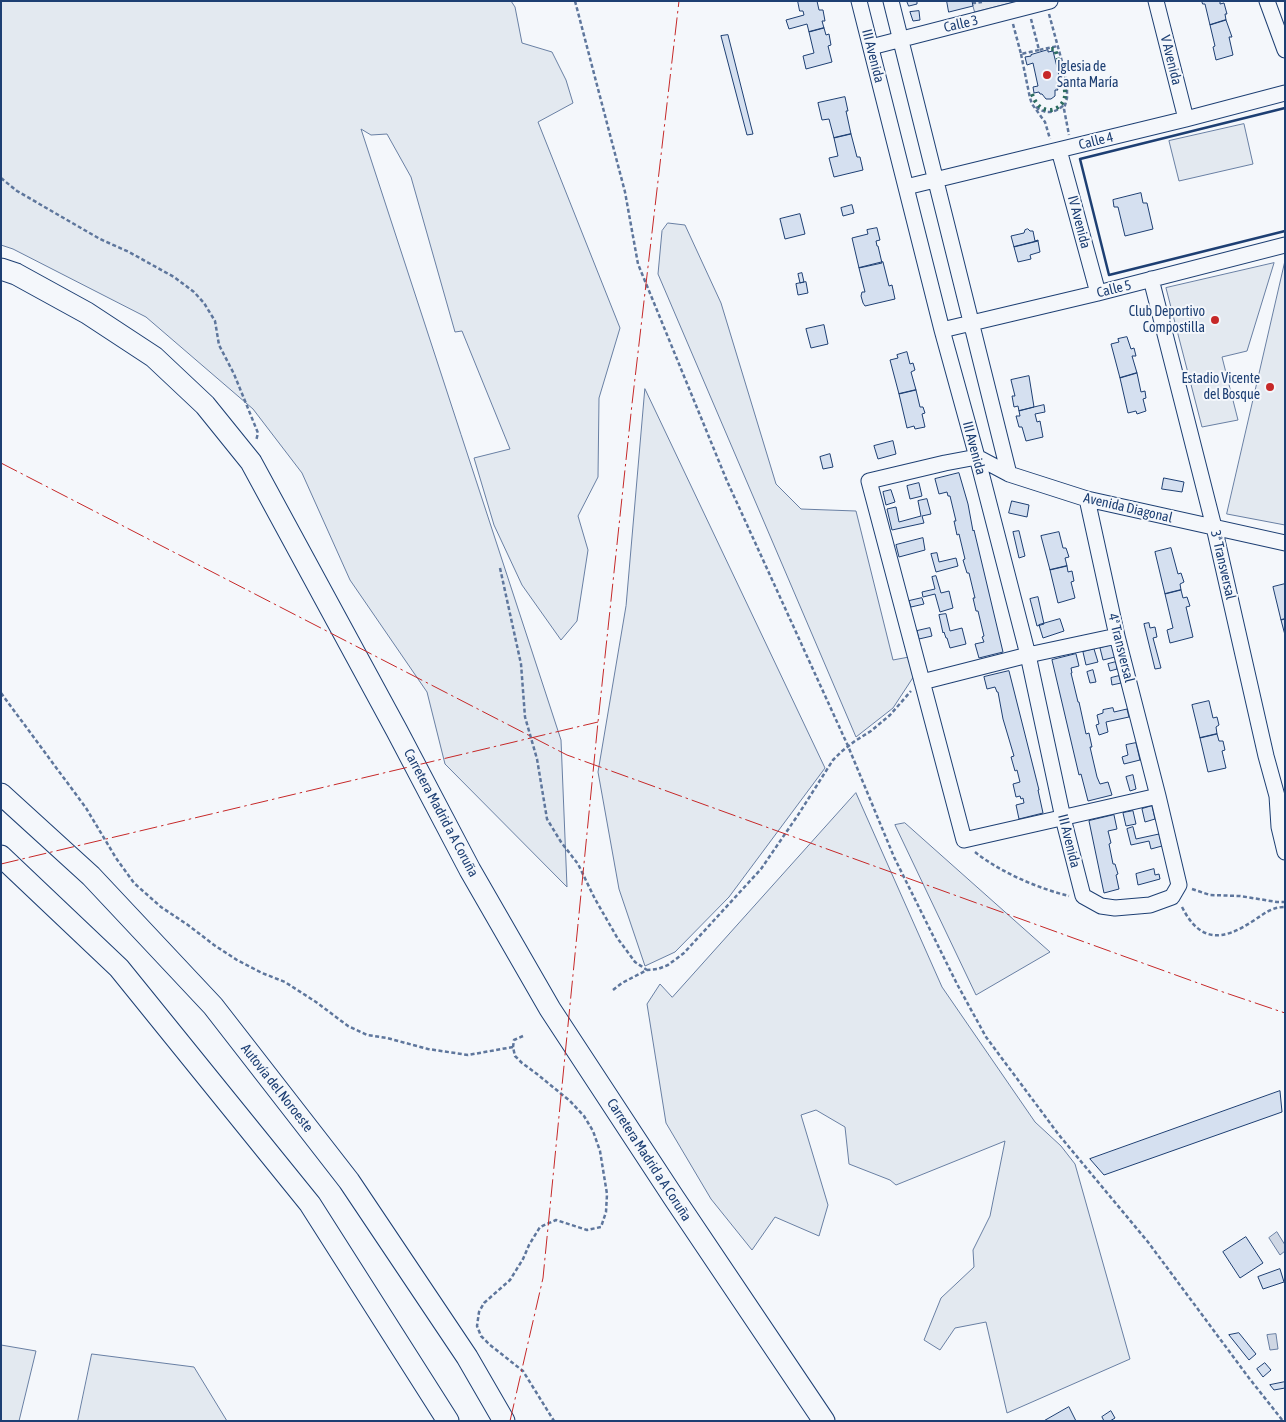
<!DOCTYPE html>
<html>
<head>
<meta charset="utf-8">
<style>
	body { margin:0 }
	#map { position:relative; width:1286px; height:1422px; overflow:hidden; background:#f4f7fb; font-family:"Asap Condensed",sans-serif }
	canvas { display:block }
	.frame { position:absolute; inset:0; border:2px solid #1d3f73; pointer-events:none }
</style>
</head>
<body>
<div id="map">
<canvas width="1286" height="1422"></canvas>
<div class="frame"></div>
</div>
<script>
const ctx = document.querySelector('canvas').getContext('2d');
ctx.lineJoin = 'round';
function paint(path, color) {
  ctx.fillStyle = color;
  ctx.fill(path, 'evenodd');
}
function stroke(path, color, width, dash) {
  ctx.strokeStyle = color;
  ctx.lineWidth = width;
  ctx.lineCap = dash ? 'butt' : 'round';
  ctx.setLineDash(dash || []);
  ctx.stroke(path);
}
function label(font, color, halo, rows, align = 'center') {
  ctx.font = font + ' "Asap Condensed",sans-serif';
  ctx.lineWidth = 4;
  ctx.setLineDash([]);
  ctx.textBaseline = 'middle';
  ctx.strokeStyle = halo;
  ctx.fillStyle = color;
  for (const [text, x, y, turn = 0] of rows) {
    ctx.save();
    ctx.translate(x, y);
    ctx.rotate((+turn || 0) * Math.PI / 180);
    ctx.textAlign = isNaN(turn) ? turn : align;
    if (halo) ctx.strokeText(text, 0, 0);
    ctx.fillText(text, 0, 0);
    ctx.restore();
  }
}
const green = new Path2D(`
	M1,1H511L515,7L522,43L552,52L566,80L573,103L538,122L620,328L599,398L598,477L578,516L588,550L577,621L561,640L522,585L494,525L474,458L510,449L462,331L455,332L411,177L387,134L371,135L361,129L561,740L567,887L445,764L427,692L350,580L302,473L253,409L146,317L13,249L1,245Z
	M1244,124L1253,164L1179,181L1169,141Z
	M668,223L685,225L721,303L776,484L801,509L856,511L893,660L909,657L914,676L893,708L856,737L658,274L662,231Z
	M1285,261V525L1227,514Z
	M1274,263L1247,351L1222,357L1238,420L1202,427L1166,288Z
	M645,389L825,768L729,897L675,952L645,966L619,889L598,772L626,606Z
	M856,793L942,987L1035,1122L1061,1146L1075,1164L1130,1359L1007,1413L986,1322L955,1328L940,1350L924,1340L941,1298L974,1267L973,1250L990,1216L1005,1141L896,1185L890,1180L849,1164L845,1127L816,1110L801,1115L828,1205L819,1236L775,1217L752,1250L711,1199L666,1123L647,1004L660,984L672,997Z
	M905,823L1050,952L976,995L895,825Z
	M1,1345L36,1351L19,1421H1Z
	M92,1354L194,1367L227,1421H78Z`);
paint(green, '#e3e9f0');
stroke(green, '#687fa3', 1);
const parking = new Path2D(`
	M972,1H1018L975,12Z`);
paint(parking, '#e3e8f0');
stroke(parking, '#687fa3', 1);
const water = new Path2D(`
	M1277,1232L1285,1245V1251L1280,1255L1269,1238Z
	M1276,1334L1278,1349L1270,1350L1267,1335Z`);
paint(water, '#cfd7e4');
stroke(water, '#687fa3', 1);
const building = new Path2D(`
	M798,1H817L819,10H823L825,21H822L824,28L809,32L807,24L789,29L786,20L804,15L803,11H800Z
	M907,1H917V4L909,6Z
	M947,1H972L973,6L949,12Z
	M1202,1H1220V4L1224,3L1227,14H1225L1226,20L1210,25L1205,4H1203Z
	M919,11L920,20L913,21L910,12Z
	M1226,20L1232,37H1229L1233,55L1216,60L1213,47L1215,46L1210,25Z
	M824,28L826,35L829,34L831,45L828,46L832,62L806,69L803,56L814,53L809,32Z
	M728,35L753,134L747,135L721,36Z
	M1048,50V52L1053,51L1062,87L1057,88L1058,90H1055V96L1051,99H1046L1042,94H1040L1039,92L1034,93L1033,87L1038,86L1033,63L1027,65L1025,57L1031,56V55Z
	M845,97L848,111H846L851,134L834,138L829,119L822,120L818,103Z
	M851,134L857,157H860L863,170L834,177L829,158L838,156L834,138Z
	M1141,193L1143,203H1147L1153,229L1125,236L1118,207H1114L1113,200Z
	M852,205L854,213L843,216L841,208Z
	M800,214L805,234L785,239L780,219Z
	M877,228L880,240L876,241L877,246H878L882,263L859,268L852,238L868,234L867,230Z
	M1028,229L1030,231H1033L1035,241L1038,240V241L1014,247L1011,236L1024,233L1025,230Z
	M1038,241L1040,252L1030,255L1031,259L1018,262L1014,247Z
	M883,262L889,286L892,285L895,299L865,306L863,303L861,296L862,292H865L859,268Z
	M802,273L804,282L800,283L798,274Z
	M806,282L808,293L798,295L796,284Z
	M824,325L828,344L811,348L806,329Z
	M1127,337L1131,349L1134,348L1136,356H1132L1137,373L1120,378L1111,344L1119,342L1118,339Z
	M907,352L910,364L913,363L915,370L911,372L916,390L899,394L890,360L898,358L897,355Z
	M1137,373L1141,392L1145,391L1146,398L1143,399L1146,411L1137,414L1136,411L1128,413L1120,378Z
	M1029,376L1034,407L1019,411L1018,406L1014,407L1012,396H1015L1011,380Z
	M916,390L920,407H923L925,413L922,414L925,427L915,429L914,426L907,428L899,394Z
	M1044,405L1045,412L1035,414L1037,422L1040,421L1043,437L1026,441L1022,427H1019L1016,416H1020L1019,411Z
	M893,441L896,454L878,459L874,446Z
	M830,454L833,467L823,469L820,457Z
	M959,473L968,504L973,531L974,530L1003,652L979,658L975,644L984,642L982,637L984,636L978,611H976L973,598H975L969,573H967L963,560L965,559L959,534L957,535L954,521H956L950,496H948L947,492L939,494L935,479Z
	M1164,478L1184,482L1182,492L1162,489Z
	M919,483L922,496L910,499L907,486Z
	M891,490L895,502L886,505L883,492Z
	M927,499L931,514L922,516L924,523L892,530L887,509L896,507L899,522L921,516L918,501Z
	M1012,501L1029,505L1027,517L1009,513Z
	M1019,531L1025,556L1019,558L1013,532Z
	M1059,532L1063,548H1066L1069,557L1065,558L1067,566L1050,570L1041,536Z
	M923,538L925,550L899,557L896,545Z
	M1171,548L1178,574L1181,573L1184,582L1180,584L1181,590L1165,594L1155,552Z
	M937,553L939,562L956,558L958,566L936,572L931,554Z
	M1067,566L1068,572L1072,571L1074,581L1071,582L1075,598L1058,603L1050,570Z
	M936,576L941,593L949,591L953,608L940,612L935,594L923,597L922,592L935,589L932,577Z
	M1285,584V619L1281,620L1273,587Z
	M1181,590L1183,598L1187,597L1190,606L1186,607L1193,637L1170,643L1167,630L1173,628L1165,594Z
	M1038,597L1044,624L1037,626L1030,599Z
	M922,598L924,604L911,607L909,601Z
	M946,614L950,631L962,628L966,644L950,648L947,638H946L944,632L943,633L939,615Z
	M1060,619L1064,631L1043,638L1039,625Z
	M1285,619V635L1281,620Z
	M1149,623L1150,628L1155,627L1157,637L1153,638L1161,668L1155,669L1144,624Z
	M930,628L932,636L919,639L917,631Z
	M1112,645L1115,657L1103,660L1100,648Z
	M1094,649L1098,662L1086,665L1083,652Z
	M1076,654L1079,666L1071,668L1072,673H1071L1078,702H1079L1086,734L1089,733L1092,747H1090L1097,777L1100,784L1108,782L1112,795L1088,801L1081,774L1079,775L1052,660Z
	M1116,662L1117,669L1110,671L1108,664Z
	M1093,670L1096,682L1090,683L1087,672Z
	M1009,671L1039,790H1038L1043,813L1019,819L1016,805L1024,803L1023,798L1021,799L1020,796L1016,797L1013,784L1020,782L1017,770L1015,771L1011,757L1014,756L1003,719L998,692H997L995,687L987,689L984,677Z
	M1119,676L1121,683L1112,685L1111,678Z
	M1209,701L1213,718L1217,717L1219,725L1216,727L1217,734L1200,738L1192,705Z
	M1113,708L1114,712L1127,709L1129,717L1106,722L1108,732L1099,735L1096,725L1099,724L1097,715L1103,713V710Z
	M1217,734L1219,741H1223L1225,750L1222,751L1226,768L1208,772L1200,738Z
	M1136,743L1140,760L1124,764L1122,757L1128,755L1126,745Z
	M1133,775L1136,789L1130,791L1126,777Z
	M1152,806L1155,819L1145,822L1142,809Z
	M1133,811L1136,824L1126,826L1123,813Z
	M1114,815L1117,829L1108,831L1111,843L1109,844L1113,864H1115L1118,874L1116,875L1119,889L1104,893L1089,821Z
	M1133,827L1136,839L1159,834L1162,846L1151,849L1149,841L1131,845L1127,829Z
	M1154,869L1155,875L1159,874L1160,879L1138,885L1136,874Z
	M1280,1091L1282,1112L1104,1175L1090,1159Z
	M1246,1237L1263,1263L1240,1278L1223,1252Z
	M1280,1269L1284,1282L1263,1289L1258,1277Z
	M1239,1333L1256,1354L1249,1360L1229,1335Z
	M1265,1363L1271,1370L1263,1377L1257,1369Z
	M1285,1382V1388L1274,1390L1270,1385Z
	M1069,1407L1076,1421H1044Z
	M1111,1411L1115,1418L1110,1421H1104L1102,1417Z`);
paint(building, '#d5e0f0');
stroke(building, '#1d3f73', 1);
const minor = new Path2D(`
	M859,1L942,330L977,457L1028,655L1063,818L1083,896L1101,906L1115,908L1150,905L1172,897L1179,885L1158,796L1117,636L1087,499
	M891,1L1009,474
	M1156,1L1186,119
	M1267,1L1285,50
	M871,47L1050,1
	M1059,150L1098,293
	M906,187L1186,119L1285,93
	M1151,279L1214,527L1266,756L1277,796L1279,827L1285,852
	M942,330L1098,293L1285,245
	M977,457L945,463L869,481L964,840L1158,796
	M977,457L1009,474L1087,499L1285,543
	M922,682L1028,655L1117,636`);
const highway = new Path2D(`
	M1,269L16,274L87,313L154,357L205,405L251,462L397,731L470,870L550,1009L674,1198L824,1421
	M1,794L91,876L213,1006L349,1181L467,1357L504,1421
	M1,856L119,968L310,1204L448,1421`);
stroke(minor, '#1d3f73', 17);
stroke(highway, '#1d3f73', 23);
stroke(new Path2D(`
	M575,1L625,192L638,264L727,481L848,746L894,857L957,984L986,1037L1059,1135L1148,1242L1249,1378L1283,1421
	M974,1V3L982,2
	M1049,14L1064,69L1067,87V98L1064,109L1069,135
	M1031,19L1039,50L1058,46
	M1013,24L1021,54L1039,50
	M1021,54L1030,98L1032,104L1045,122L1050,139
	M1036,107C1046,115 1055,113 1064,105
	M1,178L17,191L100,239L129,252L174,277L194,292L204,303L215,321L219,345L234,374L258,433L256,441
	M500,568L521,664L525,717L537,759L547,819L561,842L578,864L595,899L618,939L635,962L647,970
	M1,693L86,808L116,858L134,883L161,907L188,925L214,945L237,960L262,973L285,982L316,1002L348,1026L367,1035L387,1038L428,1049L468,1055L513,1047
	M975,852C1000,872 1037,888 1069,896
	M1192,889L1210,895L1240,896L1277,902H1285
	M1182,907C1200,943 1223,941 1253,921C1264,914 1271,907 1285,907
	M613,990L622,983L647,970L658,969L668,965L684,953L761,869L798,815L833,760L841,752L855,741L871,731L890,715L911,691
	M523,1036L514,1040L513,1047L515,1056L522,1063L537,1074L570,1101L584,1116L593,1131L600,1151L607,1194L606,1212L601,1227L587,1230L556,1220L540,1227L529,1245L523,1259L510,1280L484,1303L479,1312L477,1326L481,1336L490,1345L523,1371L554,1421`), '#5e769c', 2.5, [4, 2.5]);
stroke(minor, '#f4f7fb', 15);
stroke(highway, '#f4f7fb', 21);
stroke(new Path2D(`
	M1032,94C1035,102 1039,109 1048,110C1056,111 1064,104 1065,96C1066,85 1058,60 1055,49H1049`), '#2c6c60', 4, [2.5, 4]);
stroke(new Path2D(`
	M1285,108L1080,159L1109,275L1285,231`), '#1d3f73', 2.5);
stroke(new Path2D(`
	M1,463L567,755L1220,991L1285,1013
	M1,864L598,722
	M510,1421L543,1278L598,722L632,404L679,1`), '#c62828', 1, [18, 4, 2.5, 4]);
for (const [x, y, r, color] of [
	[1047,75,5,"#c62828"],
	[1215,320,5,"#c62828"],
	[1270,387,5,"#c62828"]
]) {
  const dot = new Path2D();
  dot.arc(x, y, r, 0, 2 * Math.PI);
  ctx.fillStyle = color;
  ctx.fill(dot);
  stroke(dot, '#f4f7fb', 2);
}
label('14px', '#1d3f73', '#f4f7fb', [
	["Calle 3",961,24,-13],
	["III Avenida",873,56,76],
	["V Avenida",1171,60,76],
	["Calle 4",1096,141,-14],
	["IV Avenida",1079,222,75],
	["Calle 5",1114,289,-14],
	["III Avenida",974,448,75],
	["Avenida Diagonal",1128,508,13],
	["3ª Transversal",1223,565,77],
	["4ª Transversal",1121,648,76],
	["Carretera Madrid a A Coruña",441,813,62],
	["III Avenida",1069,841,76],
	["Autovía del Noroeste",277,1088,52],
	["Carretera Madrid a A Coruña",649,1160,57]
]);
label('14px', '#1d3f73', '#f4f7fb', [
	["Iglesia de",1057,67,"left"],
	["Santa María",1057,83,"left"],
	["Club Deportivo",1205,312],
	["Compostilla",1205,328],
	["Estadio Vicente",1260,379],
	["del Bosque",1260,395]
], 'right');
</script>
</body>
</html>
